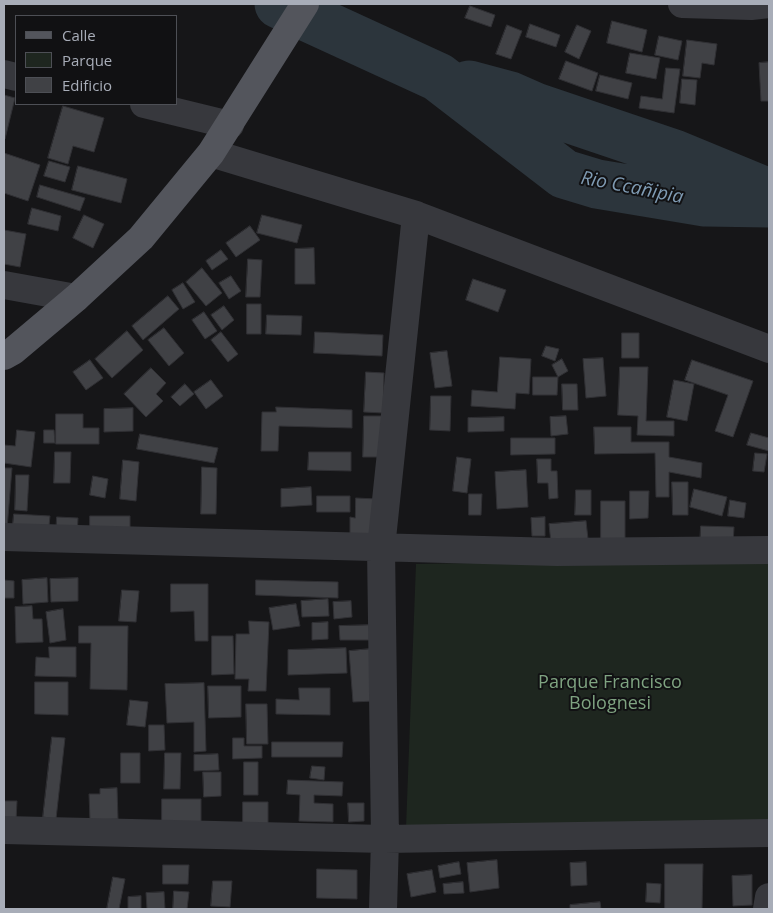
<!DOCTYPE html>
<html>
<head>
<meta charset="utf-8">
<style>
	body { margin:0 }
	#map { position:relative; width:773px; height:913px; overflow:hidden; background:#161618; font-family:"Open Sans",sans-serif }
	canvas { display:block }
	.frame { position:absolute; inset:0; border:5px solid #a8adb8; pointer-events:none }
	.legend { position:absolute; left:15px; top:15px; width:162px; height:90px; box-sizing:border-box; background:#111113; border:1px solid #4d4f55; margin:0; padding:6px 9px; list-style:none; font-size:15px; color:#a8adb8 }
	.legend li { display:flex; align-items:center; gap:10px; height:25px }
	.legend b { width:25px; border:1px solid #4d4f55 }
</style>
</head>
<body>
<div id="map">
<canvas width="773" height="913"></canvas>
<div class="frame"></div>
<ul class="legend">
<li><b style="height:6px;background:#53555c"></b>Calle</li>
<li><b style="height:14px;background:#1e261f"></b>Parque</li>
<li><b style="height:14px;background:#404145"></b>Edificio</li>
</ul>
</div>
<script>
const ctx = document.querySelector('canvas').getContext('2d');
ctx.lineJoin = 'round';
function paint(path, color) {
  ctx.fillStyle = color;
  ctx.fill(path, 'evenodd');
}
function stroke(path, color, width, dash) {
  ctx.strokeStyle = color;
  ctx.lineWidth = width;
  ctx.lineCap = dash ? 'butt' : 'round';
  ctx.setLineDash(dash || []);
  ctx.stroke(path);
}
function label(font, color, halo, rows, align = 'center') {
  ctx.font = font + ' "Open Sans",sans-serif';
  ctx.lineWidth = 4;
  ctx.setLineDash([]);
  ctx.textBaseline = 'middle';
  ctx.strokeStyle = halo;
  ctx.fillStyle = color;
  for (const [text, x, y, turn = 0] of rows) {
    ctx.save();
    ctx.translate(x, y);
    ctx.rotate((+turn || 0) * Math.PI / 180);
    ctx.textAlign = isNaN(turn) ? turn : align;
    if (halo) ctx.strokeText(text, 0, 0);
    ctx.fillText(text, 0, 0);
    ctx.restore();
  }
}
paint(new Path2D(`
	M769,558V826L406,828L416,564Z`), '#1e261f');
stroke(new Path2D(`
	M279,4L438,77L564,174L597,184L705,202L769,203
	M469,85L510,96L535,107L674,154L769,193`), '#2c353c', 49);
const building = new Path2D(`
	M470,6L495,15L491,27L465,18Z
	M612,21L647,30L642,52L607,43Z
	M530,24L560,35L556,47L526,37Z
	M507,25L522,31L511,59L496,54Z
	M577,25L591,31L579,59L565,52Z
	M659,36L682,41L678,60L655,55Z
	M687,40L717,44L714,65L702,63L700,78L683,76Z
	M630,53L660,58L656,79L626,73Z
	M566,61L598,73L592,91L559,79Z
	M769,62V101H761L759,63Z
	M666,68L680,69L674,113L639,108L641,96L662,99Z
	M600,75L632,83L628,99L596,91Z
	M682,79L697,80L695,105L680,103Z
	M4,95L15,98L5,139H4Z
	M63,106L104,118L94,152L73,146L68,164L48,158Z
	M4,153L40,165L28,201L4,193Z
	M49,161L70,167L65,182L44,176Z
	M78,166L127,179L121,203L72,190Z
	M40,185L85,198L80,211L37,197Z
	M32,208L61,216L58,231L28,224Z
	M84,215L104,224L93,248L73,238Z
	M262,215L302,225L297,243L257,233Z
	M250,226L260,240L236,257L226,243Z
	M4,230L26,234L20,267L4,264Z
	M314,248L315,284H295V249Z
	M221,250L228,259L212,270L206,261Z
	M248,259L262,260L260,297H246Z
	M202,268L222,293L206,306L186,282Z
	M231,276L241,291L229,299L219,283Z
	M473,279L506,290L498,312L466,300Z
	M183,283L195,302L183,309L172,290Z
	M168,296L179,309L143,340L132,326Z
	M247,304H261V334H247Z
	M224,306L234,320L222,330L211,315Z
	M204,312L217,331L205,339L192,320Z
	M267,315L302,316L301,335L266,334Z
	M164,328L184,353L169,366L148,340Z
	M127,331L143,350L112,378L95,359Z
	M221,332L238,354L228,362L211,340Z
	M315,332L383,335L382,356L314,353Z
	M622,333H639V358H622Z
	M546,346L559,349L555,361L542,356Z
	M447,351L452,386L435,388L430,353Z
	M500,357L531,359L529,394L516,393L515,409L471,406L472,390L497,392Z
	M603,358L606,396L586,398L583,359Z
	M562,359L568,371L558,377L552,365Z
	M90,360L103,378L86,390L73,372Z
	M692,360L753,381L733,437L715,431L728,395L685,380Z
	M620,367H648L646,421H674V436L637,435L638,416L618,415Z
	M151,368L166,383L156,394L163,401L146,417L124,394Z
	M366,372L384,373L383,413L364,412Z
	M533,377H558L557,395H533Z
	M211,380L223,396L206,409L194,392Z
	M674,380L694,384L687,421L667,417Z
	M185,384L194,394L180,406L171,397Z
	M562,384H577L578,410H563Z
	M431,396H451L450,431L430,430Z
	M276,407L352,410V428L279,426L278,451H261L262,412H276Z
	M133,408V431L104,432V409Z
	M56,414H83V428H99V444H56Z
	M364,416H383L382,457H363Z
	M566,416L568,434L551,436L550,417Z
	M504,417V431L468,432V418Z
	M594,427H631V442H669V457L702,463L701,478L669,472V497H656L655,453L595,454Z
	M17,430L35,432L31,467L4,463V445L15,446Z
	M44,430H54L55,443H44Z
	M751,433L769,438V451L747,445Z
	M140,434L218,448L214,463L137,449Z
	M511,438H555V454L511,455Z
	M55,452H71L70,483H54Z
	M309,452H351V471L308,470Z
	M755,453L767,454L764,472L753,471Z
	M457,457L471,459L467,493L453,491Z
	M537,459H551V471H557L558,498L549,499L548,483H538Z
	M123,460L139,462L136,501L120,499Z
	M202,467L217,468L216,514H201Z
	M4,468H12L7,529H4Z
	M526,470L528,507L497,509L495,472Z
	M16,475H29L27,511L15,510Z
	M93,476L108,479L105,498L90,495Z
	M672,482H688V515H673Z
	M311,487L312,505L281,507V489Z
	M694,489L727,497L722,516L690,507Z
	M576,490H591V515H575Z
	M630,491H649L648,518L630,519Z
	M469,494H482L481,515H469Z
	M317,496H350V512H317Z
	M356,498L377,499L376,537L350,536V517L355,518Z
	M730,500L746,503L744,518L728,516Z
	M601,501H625V541H601Z
	M14,514L50,516L48,536L12,533Z
	M90,516H130V535H90Z
	M57,517L78,518L77,536L56,535Z
	M545,517V536H532L531,518Z
	M586,521L588,539L551,543L549,524Z
	M701,526L734,527L733,546L700,545Z
	M47,578L48,602L23,604L22,580Z
	M78,578V601L51,602L50,579Z
	M4,580L14,581V598H4Z
	M256,580L338,582V598L256,595Z
	M171,584H208V641H195L194,611L171,612Z
	M122,590L139,591L136,622L119,621Z
	M328,599L329,616L302,617L301,601Z
	M351,601L352,617L334,619L333,602Z
	M296,604L300,626L273,630L269,608Z
	M32,606L33,619H42L43,642L16,643L15,607Z
	M63,609L66,640L50,643L46,612Z
	M249,621L269,622L266,691H248L249,679H235L236,634H249Z
	M328,622V639L312,640V623Z
	M371,625L372,640H340L339,626Z
	M79,626H128L127,690L90,689L91,643H79Z
	M212,636H233L234,674L212,675Z
	M49,647H76V677L35,676L36,657L49,658Z
	M346,648L347,673L288,675V650Z
	M370,649L374,701L353,702L349,651Z
	M35,682H68V715L35,714Z
	M204,683L206,751L194,752V722L167,723L165,684Z
	M208,686H241V717L209,718Z
	M299,688H330V715L276,714V699L299,700Z
	M130,700L148,702L145,727L127,725Z
	M246,704H267L268,744H247Z
	M149,725H164L165,750L149,751Z
	M52,737L65,738L56,819L43,817Z
	M233,738H244V746H262V758L233,759Z
	M272,742H343L342,757H272Z
	M121,753H140V783H121Z
	M165,753H181L180,789H164Z
	M218,754L219,770L194,771V755Z
	M244,762H258V795H244Z
	M312,766L325,767L324,780L310,778Z
	M203,772H221V796L204,797Z
	M288,780L343,782L342,796L314,795V803L333,804V822L299,821L300,795L287,794Z
	M117,788L118,819L90,820L89,794H100V789Z
	M162,799H201V823L162,824Z
	M4,801H17L16,821H4Z
	M243,802H268V824L243,823Z
	M348,803H364V821L349,822Z
	M497,860L499,888L470,892L467,863Z
	M459,862L461,874L440,878L438,866Z
	M586,862L587,885L571,886L570,863Z
	M665,864H703L702,909H665Z
	M163,865H189L188,884H163Z
	M317,869L357,870V899L317,898Z
	M432,870L436,892L411,897L407,874Z
	M752,875V905L733,906L732,876Z
	M113,877L125,879L119,909H107Z
	M213,881H232L230,907L211,906Z
	M463,882L464,893L444,894L443,884Z
	M647,883L661,884L660,903L646,902Z
	M174,891L189,892L187,909H173Z
	M164,892L165,909H147L146,893Z
	M141,896V909H128V897Z
	M600,902L601,909H570V905Z`);
paint(building, '#404145');
stroke(building, '#303034', 1);
stroke(new Path2D(`
	M682,4L751,6L769,4
	M4,74L16,77
	M144,104L230,125
	M211,153L416,215L769,349
	M4,285L76,298
	M4,537L557,552L769,550
	M4,830L385,839L769,833
	M383,909L385,839L381,548L416,215
	M767,909L769,897`), '#37383d', 28);
stroke(new Path2D(`
	M4,356L13,351L76,298L141,238L211,153L305,4`), '#53555c', 28);
label('18px', '#7fa381', '#111113', [
	["Parque Francisco",610,683],
	["Bolognesi",610,704]
]);
label('italic 19px', '#7f9bb3', '#111113', [
	["Rio Ccañipia",632,188,11]
]);
</script>
</body>
</html>
